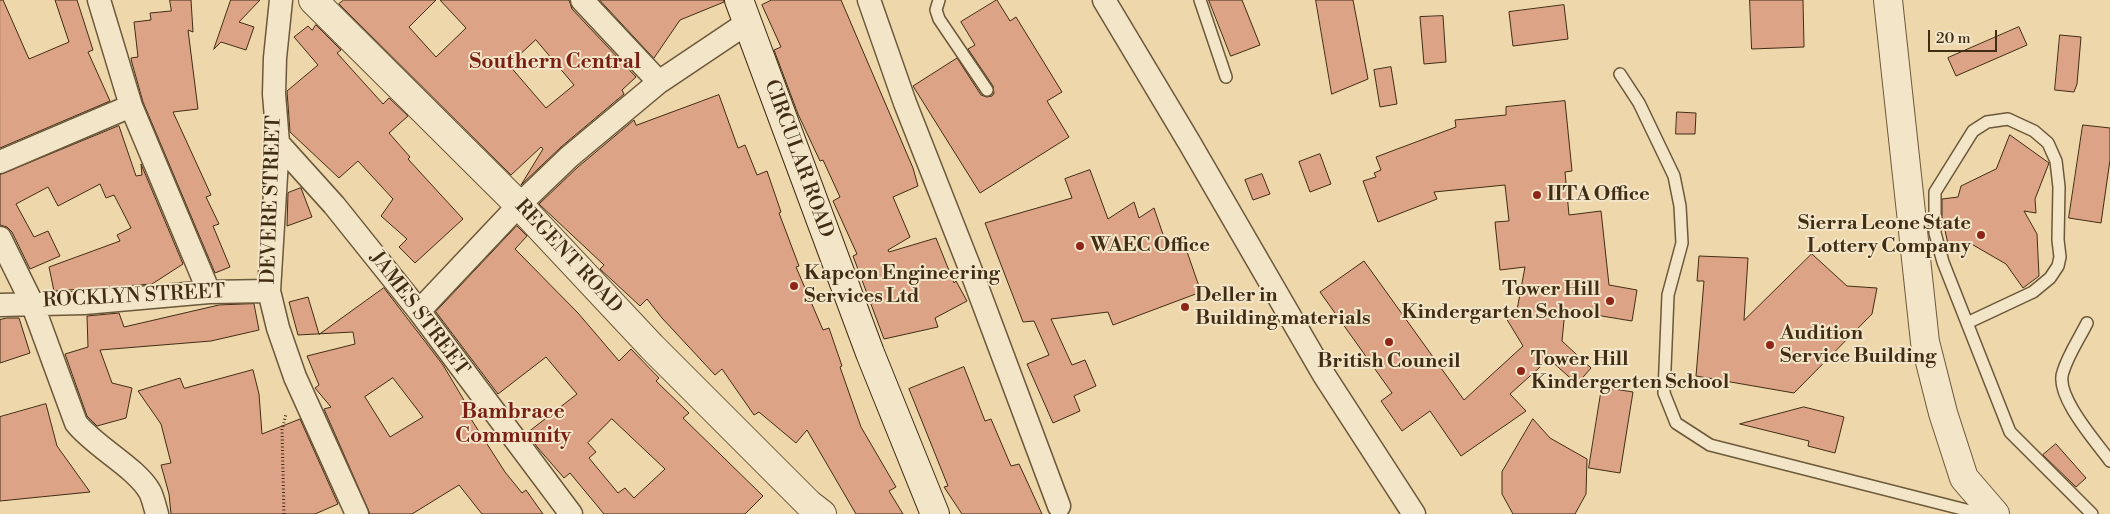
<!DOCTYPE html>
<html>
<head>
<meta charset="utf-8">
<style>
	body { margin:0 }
	#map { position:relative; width:2110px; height:514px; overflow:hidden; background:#edd7ab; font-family:"Libre Bodoni",serif }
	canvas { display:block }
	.scale { position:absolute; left:1928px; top:30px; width:69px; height:22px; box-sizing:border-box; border:2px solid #412d14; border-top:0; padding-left:6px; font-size:15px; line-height:18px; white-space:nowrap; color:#412d14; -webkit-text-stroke:4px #f3e5c8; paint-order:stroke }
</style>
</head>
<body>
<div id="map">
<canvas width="2110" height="514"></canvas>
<div class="scale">20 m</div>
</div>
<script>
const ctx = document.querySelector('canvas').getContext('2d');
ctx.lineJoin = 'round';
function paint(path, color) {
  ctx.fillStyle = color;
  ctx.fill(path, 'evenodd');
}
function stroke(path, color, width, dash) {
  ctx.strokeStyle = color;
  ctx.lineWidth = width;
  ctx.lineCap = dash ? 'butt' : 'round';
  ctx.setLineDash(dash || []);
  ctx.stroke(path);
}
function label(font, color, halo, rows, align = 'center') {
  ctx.font = font + ' "Libre Bodoni",serif';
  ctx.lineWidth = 4;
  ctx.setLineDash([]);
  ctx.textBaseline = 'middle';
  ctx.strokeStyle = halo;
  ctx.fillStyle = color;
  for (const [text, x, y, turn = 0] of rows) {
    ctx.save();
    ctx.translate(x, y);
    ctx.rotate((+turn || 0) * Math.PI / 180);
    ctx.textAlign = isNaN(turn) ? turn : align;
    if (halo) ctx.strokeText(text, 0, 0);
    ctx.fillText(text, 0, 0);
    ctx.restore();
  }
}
const building = new Path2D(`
	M0,0H3L29,59L69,42L55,0H77L93,50L88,52L110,101L0,148Z
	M170,0H191L193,32L188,30L198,109L173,112L211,195L206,197L219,224L213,226L230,267L215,273L143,102L132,63L131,58L138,57L134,22L151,20L150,13L171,11Z
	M231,0H260L239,22L254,27L246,50L221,42L214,49Z
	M344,0H436L409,27L436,57L466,28L440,0H569L572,9L636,77L622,90L624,94L561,147L521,185L543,149L541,147L511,175L339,4ZM536,40L574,85L546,108L509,65Z
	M600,0H724V2L680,20L654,58Z
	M772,0H841L913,168L918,186L893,197L910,237L888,250L889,252L936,238L954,283L956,281L967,301L935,318L938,327L884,339L853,256L857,254L833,201L840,197L823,160L820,161L798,114L774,50L781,47L762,5Z
	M997,0L1010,21L1016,17L1062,92L1047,101L1069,137L980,193L913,86L957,58L981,95L987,97L992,96L994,93L993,86L968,49L975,45L961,22Z
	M1209,0H1242L1260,45L1231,56Z
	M1316,0H1353L1368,79L1332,94Z
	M1750,0H1803L1804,47L1752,49Z
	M1564,5L1568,39L1513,46L1509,12Z
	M1443,16L1446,62L1424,64L1420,17Z
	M316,25L341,50L337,53L383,104L389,98L408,116L389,133L410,157L408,159L463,219L415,263L399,247L407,239L381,216L393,199L358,161L339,178L290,132L287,91L318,65L294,37L308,26L312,30Z
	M2019,27L2027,45L1956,76L1948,58Z
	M2060,35L2081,37L2077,84L2074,92L2055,90Z
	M1391,67L1397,104L1380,107L1374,70Z
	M719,95L738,148L745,145L757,175L767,171L781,212L779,213L799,266L796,267L823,330L829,328L842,366L840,367L861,427L896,487L889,491L903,514H856L807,430L796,443L759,412L754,415L722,369L715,375L662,318L647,299L640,306L600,269L604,265L539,204L578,167L634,120L636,125Z
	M1565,101L1572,171L1565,172L1569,215L1601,211L1609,285L1637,290L1632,321L1565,310L1562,341L1591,368L1577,384L1549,359L1510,394L1526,411L1461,456L1430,411L1402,431L1381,401L1392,393L1320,292L1364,261L1464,400L1523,346L1500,308L1517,310L1525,267L1500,270L1495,222L1509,221L1505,185L1434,192L1437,199L1378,222L1363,181L1376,177L1374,173L1381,170L1376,157L1456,127L1455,120L1506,115V107Z
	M1677,112L1696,113L1695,134H1676Z
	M2083,125L2110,128V160L2101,223L2069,218Z
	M119,126L136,176L142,175L141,164L183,264L152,284L54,291L49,267L120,241L117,235L131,228L114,195L106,198L100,184L58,206L48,187L16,204L34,237L48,231L60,256L30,269L12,232L7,227L0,225V175Z
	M2010,135L2049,163L2035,199L2036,213L2024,211L2037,234L2039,276L2023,288L2006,264L1968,242L1948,244L1942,217V199L1958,197L1961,186L1996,169Z
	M1320,154L1331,184L1310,192L1299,162Z
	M1090,170L1108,219L1134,202L1139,218L1154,208L1168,249L1184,243L1201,292L1113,325L1108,312L1051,319L1072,365L1085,360L1096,386L1074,396L1080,411L1053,423L1027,364L1049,355L1034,321L1023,322L985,223L1072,198L1065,179Z
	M1262,174L1270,194L1253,200L1245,180Z
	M301,188L312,217L287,226L288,193Z
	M517,226L527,236L515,249L578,313L619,361L631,349L659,378L656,381L689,413L683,418L763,496L745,514H604L570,473L564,478L538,448L527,433L577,394L546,357L498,394L436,312ZM612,419L665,469L634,498L625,488L618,493L589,458L596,452L588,443Z
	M1812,254L1847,286L1877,288L1872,314L1794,393L1696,376L1704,281H1697L1699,256L1748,258L1744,320Z
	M384,288L443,365L474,417L471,419L505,472L522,493L526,490L543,514H482L459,485L412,514H370L324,409L331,407L315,388L319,385L307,356L355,344L353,332L298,335L289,302L308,297L319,334ZM393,378L423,417L390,437L365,397Z
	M254,304L259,330L211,341L100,350L112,383L132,388L126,418L97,426L87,416L65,354L88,347L87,316L119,313L124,327L219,305Z
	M7,318H19L30,353L0,363V320Z
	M964,367L985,421L991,419L1011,466L1019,464L1042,514H962L944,487L948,486L909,389Z
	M253,370L259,394L262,434L300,419L338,504L315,514H171L169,494L161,465L171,463L161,424L138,391L180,378L184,388Z
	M1602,387L1633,392L1620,473L1589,468Z
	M46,404L57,446L90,492L0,501V417Z
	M1804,407L1844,417L1835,453L1808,446L1809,441L1740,424Z
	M1533,419L1550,438L1587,459L1586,494L1575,514H1513L1502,494V472Z
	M2056,444L2086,478L2076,487L2043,455Z`);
paint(building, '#dda386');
stroke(building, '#412d14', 1);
const service = new Path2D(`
	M939,0L936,10L939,19L987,90
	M1200,0L1226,77
	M1620,74L1639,103L1674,176L1680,206L1682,243L1668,295L1664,393L1676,423L1710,445L1982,514
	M1967,323L2033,292L2050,278L2058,266L2060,257L2058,240L2059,187L2056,161L2048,143L2034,131L2008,119L1987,122L1973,131L1935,192V233L1943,262L2010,432L2092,514
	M2087,323C2079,339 2068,355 2063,372C2054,395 2097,443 2110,461`);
const minor = new Path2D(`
	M99,0L131,106L209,292
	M281,0L275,58L274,94L278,143L269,291L278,328L295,377L357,514
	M582,0L659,82
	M869,0L905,103L973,276L1059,506
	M1104,0L1189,142L1324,375L1414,514
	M278,143L334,205L419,311L571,514
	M0,162L131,106
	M0,238L32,303L76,423C95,447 137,468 150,492C153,498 155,507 157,514
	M0,305L84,303L209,292L269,291
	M419,311L519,205L569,157L659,82L747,23`);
const tertiary = new Path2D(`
	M313,0L519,205L652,347L809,504L822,514
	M1888,0L1925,342L1943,413L1964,478L1995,514`);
const secondary = new Path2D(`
	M739,0L870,353L935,514`);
stroke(service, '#6c583a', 14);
stroke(minor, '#6c583a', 25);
stroke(tertiary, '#6c583a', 30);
stroke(secondary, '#412d14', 30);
stroke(new Path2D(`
	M284,514L282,430L286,414`), '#412d14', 3, [1, 2.5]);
stroke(service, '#f3e5c8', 11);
stroke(minor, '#f3e5c8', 22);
stroke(tertiary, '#f3e5c8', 28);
stroke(secondary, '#f3e5c8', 28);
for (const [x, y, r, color] of [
	[1537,195,5,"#8f2418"],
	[1981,235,5,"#8f2418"],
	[1080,246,5,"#8f2418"],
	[794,286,5,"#8f2418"],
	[1610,301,5,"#8f2418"],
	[1185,307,5,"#8f2418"],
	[1389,342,5,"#8f2418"],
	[1770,345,5,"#8f2418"],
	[1521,371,5,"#8f2418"]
]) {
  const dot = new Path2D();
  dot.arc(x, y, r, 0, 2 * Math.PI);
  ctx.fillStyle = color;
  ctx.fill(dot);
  stroke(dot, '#f3e5c8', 2);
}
label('20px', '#412d14', '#f3e5c8', [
	["CIRCULAR ROAD",798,159,70],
	["DEVERE STREET",272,200,-88],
	["REGENT ROAD",568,257,47],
	["ROCKLYN STREET",134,297,-3],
	["JAMES STREET",419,314,53]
]);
label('bold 20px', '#412d14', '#f3e5c8', [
	["IITA Office",1547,195],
	["Sierra Leone State",1971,224,"right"],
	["Lottery Company",1971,247,"right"],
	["WAEC Office",1090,246],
	["Kapcon Engineering",804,274],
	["Services Ltd",804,297],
	["Tower Hill",1600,290,"right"],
	["Kindergarten School",1600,313,"right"],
	["Deller in",1195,296],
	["Building materials",1195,319],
	["Audition",1780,334],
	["Service Building",1780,357],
	["Tower Hill",1531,360],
	["Kindergerten School",1531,383],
	["British Council",1389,362,"center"]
], 'left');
label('bold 21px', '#7a1f14', '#f3e5c8', [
	["Southern Central",555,63],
	["Bambrace",513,413],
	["Community",513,437]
]);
</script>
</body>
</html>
